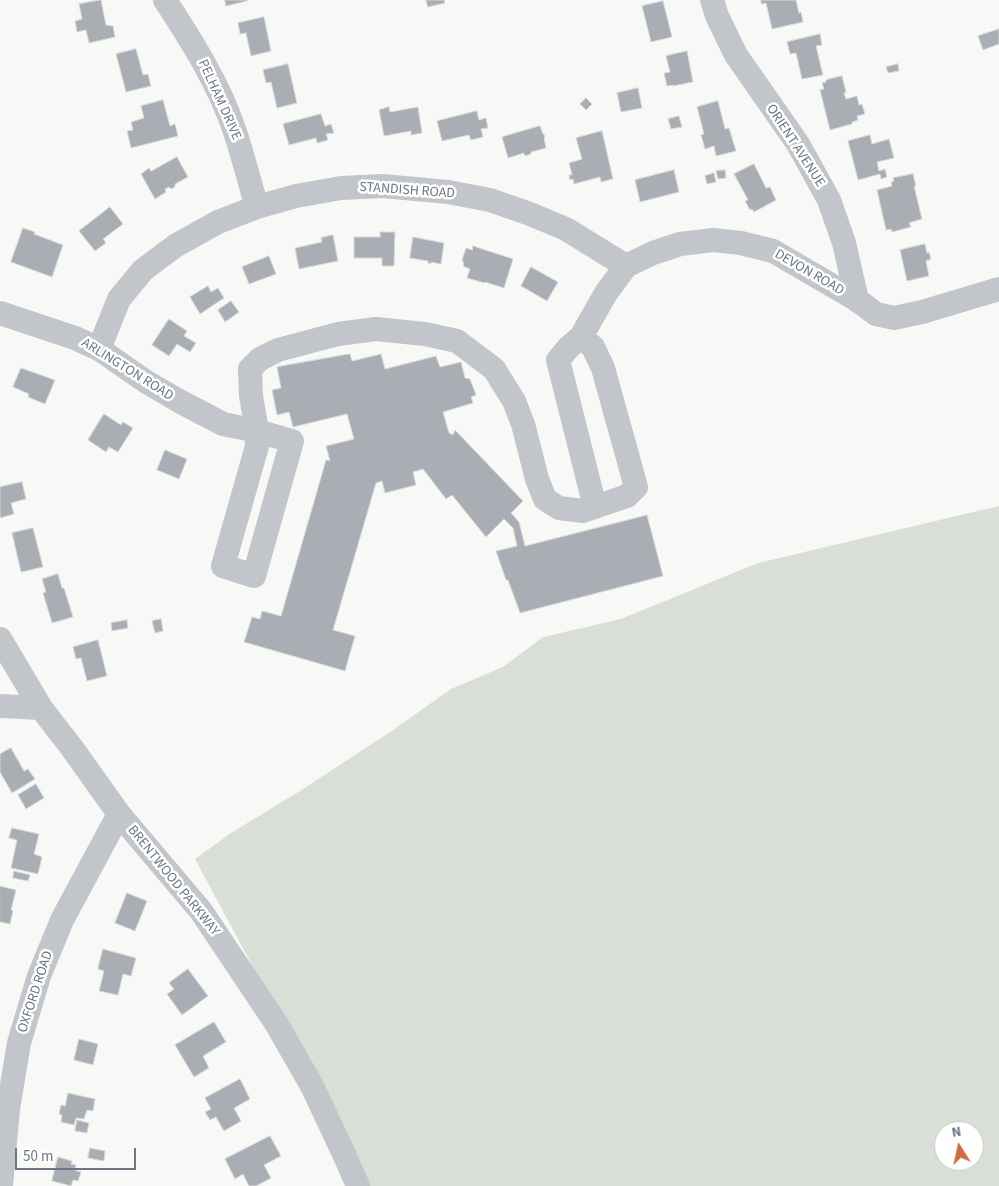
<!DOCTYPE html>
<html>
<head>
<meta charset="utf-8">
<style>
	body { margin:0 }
	#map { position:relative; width:999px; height:1186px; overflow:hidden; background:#f8f8f6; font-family:"Source Sans 3",sans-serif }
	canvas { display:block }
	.north { position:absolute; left:934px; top:1121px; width:50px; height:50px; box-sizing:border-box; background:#fff; border:1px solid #c4c8cd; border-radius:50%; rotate:350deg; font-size:14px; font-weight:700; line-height:20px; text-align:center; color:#6b7683 }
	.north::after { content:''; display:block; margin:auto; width:18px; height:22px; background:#cf6b3f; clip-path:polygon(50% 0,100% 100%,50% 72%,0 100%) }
	.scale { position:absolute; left:15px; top:1148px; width:121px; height:22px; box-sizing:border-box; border:2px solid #6b7683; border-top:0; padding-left:6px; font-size:15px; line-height:18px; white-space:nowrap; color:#6b7683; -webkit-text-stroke:4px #fff; paint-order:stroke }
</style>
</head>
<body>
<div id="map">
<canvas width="999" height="1186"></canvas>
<div class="north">N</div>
<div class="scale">50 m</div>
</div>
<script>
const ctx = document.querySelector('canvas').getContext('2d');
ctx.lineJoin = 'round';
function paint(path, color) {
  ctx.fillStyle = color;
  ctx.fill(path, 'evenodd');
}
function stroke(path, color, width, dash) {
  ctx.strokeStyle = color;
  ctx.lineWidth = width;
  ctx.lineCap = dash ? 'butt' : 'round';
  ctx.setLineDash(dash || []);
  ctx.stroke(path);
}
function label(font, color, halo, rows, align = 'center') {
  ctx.font = font + ' "Source Sans 3",sans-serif';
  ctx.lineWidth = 5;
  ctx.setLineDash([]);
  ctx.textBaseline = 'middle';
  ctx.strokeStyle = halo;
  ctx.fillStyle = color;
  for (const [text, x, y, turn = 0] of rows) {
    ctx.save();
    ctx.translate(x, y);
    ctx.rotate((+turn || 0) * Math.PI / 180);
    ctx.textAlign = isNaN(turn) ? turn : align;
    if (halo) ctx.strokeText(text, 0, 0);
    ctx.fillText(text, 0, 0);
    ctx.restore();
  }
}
paint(new Path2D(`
	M999,506V1186H366L352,1151L195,859L231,833L300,791L393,730L451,689L503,667L543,637L621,619L758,563ZM944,1131H974V1161H944Z`), '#d9ded7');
const building = new Path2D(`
	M101,0L106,25L113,26L115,37L89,43L86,30L77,32L75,21L82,19L79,4Z
	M225,0H247V1L226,6Z
	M426,0H444L445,3L428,7Z
	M761,0H796L799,13L801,12L803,22L772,29L766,3L762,4Z
	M663,1L672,37L651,42L642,6Z
	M264,17L271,51L251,56L246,33L240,34L238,23Z
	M999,29V44L983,50L978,36Z
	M820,34L822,45L816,46L823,75L802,79L796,53L790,54L787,42Z
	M136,49L143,75L148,74L151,86L126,92L116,54Z
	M687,51L693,82L673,86V85L667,86L664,73L670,72L666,56Z
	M288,64L297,103L277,108L271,82L266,83L263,70Z
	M898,64L899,71L888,73L886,67Z
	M842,76L846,92L844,93L846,99L857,96L859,105L862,104L865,114L857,116L858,120L852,122V124L830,130L820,90L824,89L822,83L826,82V80Z
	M638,88L642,108L621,112L617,93Z
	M586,98L592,104L586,110L580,104Z
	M163,100L170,126L175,124L178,136L131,148L127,131L133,130L131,122L144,118L141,106Z
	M718,101L725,129L729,128L736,151L716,156L714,146L705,149L701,135L704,134L697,107Z
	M389,107L390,112L418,107L422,133L411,135V131L384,136L379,110Z
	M477,111L479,120L486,118L488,128L481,129L483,137L471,140L469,135L442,141L437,121Z
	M321,114L325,126L331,124L334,133L326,134L328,140L317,143L316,138L289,145L283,124Z
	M679,116L682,127L671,129L668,119Z
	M540,126L543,134H544L545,137L544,138L546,148L531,152V154L525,156L524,153L508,158L502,137Z
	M602,131L613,179L601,182L600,177L574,184L573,179L570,180L569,175H572L569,163L582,159L576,138Z
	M870,135L872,144L889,139L894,158L877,162L879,171L885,169L887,177L881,179L880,174L858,180L848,141Z
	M177,157L188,177L175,184V187L171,189L169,187L165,189L166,192L155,199L141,174L149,168L151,171Z
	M754,164L766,188L770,187L776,200L754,212L752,209L750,210L745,201L748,200L734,174Z
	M674,170L679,192L640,202L635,180Z
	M725,170L726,178L718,179L716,171Z
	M714,173L716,182L707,184L705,176Z
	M913,174L916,186H914L922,219L909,223L911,227L892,232L891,229L886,230L877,190L892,186L891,182L894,181L893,178Z
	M110,207L123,224L103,239L106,243L95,251L79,231Z
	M23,228L35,232L34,234L63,245L52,277L11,262Z
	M380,232H395L394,266H382V258H354V237H380Z
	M333,235L338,261L299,269L295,248L322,242L321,238Z
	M413,237L444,243L441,264L431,262V264L428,263V261L410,258Z
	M925,244L927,253L929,252L931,259L926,261L929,276L907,281L900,250Z
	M473,246L513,259L504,288L485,282V283L467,278L470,269L463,266L464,263L462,260L466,248L472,250Z
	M269,256L276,274L249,284L242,267Z
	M531,267L558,282L547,301L521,286Z
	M208,286L211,292L218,288L224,298L200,314L190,297Z
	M231,301L239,312L225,322L218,310Z
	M169,319L187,331L184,336L196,343L190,352L177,344L169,356L152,345Z
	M350,354L352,361L381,354L385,369L436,356L440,367L461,362L465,378L470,379L476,395L471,397L473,403L443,412L449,433L453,435L455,430L523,501L511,513L519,522L525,546L647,515L663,576L520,613L508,580H506L496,551L517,546L513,528L504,519L486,537L452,495L446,499L423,469L413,472L416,485L385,493L382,481L376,483L333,630L355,636L345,671L244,642L252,617L260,619L262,611L281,616L326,460L330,461L326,446L354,439L347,414L293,427L289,412L277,415L272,390L281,388L277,367Z
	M21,368L55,380L45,404L28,397L29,394L13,387Z
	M104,414L121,425L123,422L133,428L118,452L109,447L106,452L88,440Z
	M165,450L187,459L179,479L157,470Z
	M22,482L26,499L11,503L14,514L0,518V487Z
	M33,528L43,567L21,572L12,533Z
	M58,574L62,588H64L73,617L52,623L43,593L46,592L42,579Z
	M161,619L163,631L155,633L152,621Z
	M127,620L128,628L112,631L111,623Z
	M98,640L107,676L87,681L81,658L76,659L73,647Z
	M11,748L24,771L28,769L35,779L12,793L0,772V754Z
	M36,784L44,798L26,809L18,795Z
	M12,828L39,834L34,854L42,857L38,874L11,868L17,840L9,838Z
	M14,871L30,875L28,881L13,878Z
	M0,886L16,890L11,910L13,911L10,924L0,922Z
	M127,893L147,901L135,931L115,923Z
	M103,949L136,958L131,976L123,974L118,995L99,991L104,971L98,969Z
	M188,969L208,996L182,1015L167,994L174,989L169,983Z
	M214,1022L226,1042L203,1056L209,1068L194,1077L175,1045Z
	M79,1039L98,1044L93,1065L74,1060Z
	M240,1079L250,1099L234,1108L241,1121L224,1131L216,1117L210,1120L205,1112L211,1109L205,1098Z
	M68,1093L95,1099L93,1111L87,1110L84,1119L76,1118L74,1125L61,1122L62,1115L59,1114L61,1105L65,1106Z
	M77,1120L89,1123L87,1133L75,1131Z
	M270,1136L281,1156L264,1165L271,1178L256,1186H249L243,1174L235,1179L225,1159Z
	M90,1148L105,1151L104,1161L88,1158Z
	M58,1157L72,1161L71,1164L76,1165L75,1170L81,1172L78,1181L73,1180L71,1186L52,1181Z`);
paint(building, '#a8aeb4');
stroke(building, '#d9dad8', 1);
stroke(new Path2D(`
	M165,0C191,40 219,84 234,129C243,155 249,181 257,207
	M712,0L717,16L736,55L798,144L829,200L844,243L857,300
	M0,313L75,338L99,349L145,381L179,401L223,424L257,431L251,396L250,369L260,359L278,350L338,334L376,329L425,334L457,341L494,369L514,401L523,424L537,479L545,499L559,508L583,511L627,496L636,487L603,368L593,347L581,337
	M99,349L119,299L143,270L175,246L218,222L257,207L296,196L341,188L383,186L448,192L490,200L530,214L566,229L626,266L653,253L680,244L713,240L741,243L773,251L857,300L876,314L894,318L922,312L999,289
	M257,431L292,441L254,576L223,566L257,446Z
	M595,507L558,360L569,347L581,337L606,293L626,266
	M0,639L41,708L72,748L119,814L201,911L276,1023L312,1086L344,1154L358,1186
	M0,706L41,708
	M1,1186L8,1109L19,1043L39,976L62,920L119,814`), '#c2c5c9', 24);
label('14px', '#6b7683', '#fff', [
	["PELHAM DRIVE",219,100,66],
	["ORIENT AVENUE",795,146,57],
	["STANDISH ROAD",407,191,4],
	["DEVON ROAD",809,273,30],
	["ARLINGTON ROAD",127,370,32],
	["BRENTWOOD PARKWAY",173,881,51],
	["OXFORD ROAD",36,992,-72]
]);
</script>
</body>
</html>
